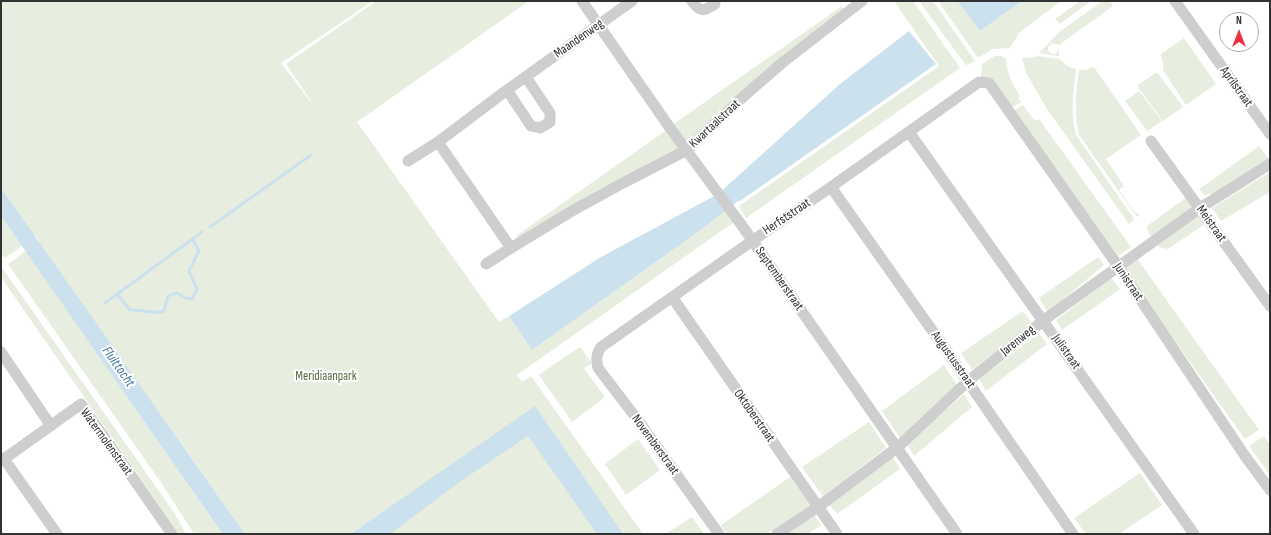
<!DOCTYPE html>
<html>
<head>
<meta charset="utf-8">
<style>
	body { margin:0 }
	#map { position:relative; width:1271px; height:535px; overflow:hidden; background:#fff; font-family:"Sofia Sans Condensed",sans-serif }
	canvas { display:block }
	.frame { position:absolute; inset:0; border:2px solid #313131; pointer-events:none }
	.north { position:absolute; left:1219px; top:12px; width:40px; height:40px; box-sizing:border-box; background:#fff; border:1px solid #adadad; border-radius:50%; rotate:0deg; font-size:11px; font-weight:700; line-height:16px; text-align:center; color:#313131 }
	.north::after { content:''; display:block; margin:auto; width:14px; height:18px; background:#ea3242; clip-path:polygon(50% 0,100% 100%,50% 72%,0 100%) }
</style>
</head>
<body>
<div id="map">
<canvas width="1271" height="535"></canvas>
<div class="frame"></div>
<div class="north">N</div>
</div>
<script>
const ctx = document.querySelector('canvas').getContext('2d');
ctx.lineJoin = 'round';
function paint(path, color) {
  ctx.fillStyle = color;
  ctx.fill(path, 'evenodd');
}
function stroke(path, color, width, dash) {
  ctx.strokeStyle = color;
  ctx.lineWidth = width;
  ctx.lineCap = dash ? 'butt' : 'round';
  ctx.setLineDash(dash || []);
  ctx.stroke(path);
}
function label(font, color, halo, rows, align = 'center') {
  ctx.font = font + ' "Sofia Sans Condensed",sans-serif';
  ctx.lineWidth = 4;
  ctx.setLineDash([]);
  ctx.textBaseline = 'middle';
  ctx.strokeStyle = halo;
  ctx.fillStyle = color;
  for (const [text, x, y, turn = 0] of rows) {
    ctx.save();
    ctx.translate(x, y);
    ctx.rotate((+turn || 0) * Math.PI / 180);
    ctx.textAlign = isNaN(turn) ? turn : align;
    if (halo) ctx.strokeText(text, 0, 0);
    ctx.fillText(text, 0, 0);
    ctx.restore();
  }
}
paint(new Path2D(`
	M1,1H373L281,63L317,110L286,64L376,1H529L357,122L499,322L509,316L532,350L698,232L725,210L734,222L517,375L522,382L531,376L643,534H245C177,436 107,340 38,242L39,241L36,236L35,237L1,188Z
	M894,1H913L960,68L746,218L739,206L939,66Z
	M919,1H933L975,61L967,65L965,64Z
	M938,1H957L980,31L1022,1H1061L1019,33L1010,48L993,49L978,58Z
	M1080,1H1091L1060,24L1055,19Z
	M1103,1H1110L1113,6L1059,45L1053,43L1048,47V51L1052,54H1055L1058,52L1057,50H1059V56L1039,53L1059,32Z
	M842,6L843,9L689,141L685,140L672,125Z
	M1184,38L1216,84L1186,105L1163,70V64L1161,54Z
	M995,56H1002V57L1006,58C1007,73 1012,84 1020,96L1018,98L1021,102L1011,108L991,81L987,77H981L982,64Z
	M1037,56L1060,59L1067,66L1076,69C1073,91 1070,113 1076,135L1134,219L1129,224L1047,109L1026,73L1022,57L1029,58Z
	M1094,67L1141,135L1106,159L1124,186L1119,190L1136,214L1138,213L1139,216L1137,217L1079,135C1074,113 1076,92 1079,70H1085Z
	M1157,72L1183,107L1163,121L1137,86Z
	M1139,91L1162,121L1147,131L1125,101Z
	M1023,105L1035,121L1039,119L1131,247L1118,256L1014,111Z
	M668,129L679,145L678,150L519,239L516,236Z
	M1259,146L1270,161L1216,193L1204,195L1199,189L1211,181Z
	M1270,172V192L1221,221L1212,208Z
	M1187,197L1192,207L1152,238L1147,230V226Z
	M1,216L22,246L5,258L1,254Z
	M1198,216L1205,224L1168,249L1159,247L1157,243Z
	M26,251L222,534H194L162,484L8,264Z
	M1098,257L1104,265L1048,312L1039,298Z
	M1136,257L1259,430L1245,439L1122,267Z
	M3,269L175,514L186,534H179L3,280L1,281V270Z
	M1111,278L1120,289L1062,330L1056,320Z
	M1023,311L1032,323L972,370L961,353Z
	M1039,333L1047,344L986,391L979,379Z
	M578,348H581L592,363L584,368L605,397L572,422L539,375Z
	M944,365L957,385L900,438L882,411Z
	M964,394L972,407L914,456L907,444Z
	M869,422L886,448L823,496L802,467Z
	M1264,436L1270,445V475L1249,446Z
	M638,439L660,470L626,495L605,464Z
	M893,457L900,469L837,514L829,504Z
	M1140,473L1162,505L1119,534H1086L1074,518Z
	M790,477L811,506L767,534H727L721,525Z
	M814,514L821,525L808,534H783Z
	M692,517L704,534H665Z`), '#e7eedf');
paint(new Path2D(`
	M957,1H1022L980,31Z
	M909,31L936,64L740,201H738L698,232L532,350L509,316L601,257L718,194L840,84Z
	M1,188L245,534H222L221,532L1,216Z
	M535,406L623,534H597L528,436L458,483L390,534H351Z`), '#cbe1ee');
stroke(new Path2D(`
	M210,227L311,155
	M117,294L130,310C143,309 151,315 164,311L168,296L177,293L186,298L192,299L197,289L189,271L199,251L193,240
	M105,303L202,232`), '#cbe1ee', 3);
stroke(new Path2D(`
	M582,1L670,128L743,227L957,534
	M692,1C700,13 704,11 715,4V1
	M1175,1L1270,134
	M507,90L531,126L540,128L550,122V113L526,77
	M909,132L1194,534
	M1151,141L1270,306
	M438,142L511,248L572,211L623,183L687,150L744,96L782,63L862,1
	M408,161L438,142L507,90L632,1
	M831,187L953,360L1073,534
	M486,264L511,248
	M672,297L837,534
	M1,352L51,426
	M1,458L4,459L57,534
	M4,459L81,404L172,534
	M719,534L637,419L598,368C596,360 596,355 601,347L752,241L831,187L979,82L989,83L1118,266L1245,456L1270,490
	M777,534L818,507L898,447L968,381L1044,320L1200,208L1270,164`), '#cecece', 11);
label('13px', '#313131', '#fff', [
	["Maandenweg",579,39,-35],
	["Aprilstraat",1236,87,54],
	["Kwartaalstraat",715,124,-43],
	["Herfststraat",787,217,-34],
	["Meistraat",1211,224,54],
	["Septemberstraat",779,279,55],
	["Junistraat",1128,282,56],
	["Jarenweg",1018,341,-39],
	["Julistraat",1066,352,55],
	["Augustusstraat",953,360,55],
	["Oktoberstraat",754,416,55],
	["Watermolenstraat",106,442,54],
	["Novemberstraat",655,445,54]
]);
label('13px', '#556f3d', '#fff', [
	["Meridiaanpark",326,377]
]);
label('italic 14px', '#3c7596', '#fff', [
	["Fluittocht",118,367,55]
]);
</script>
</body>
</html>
